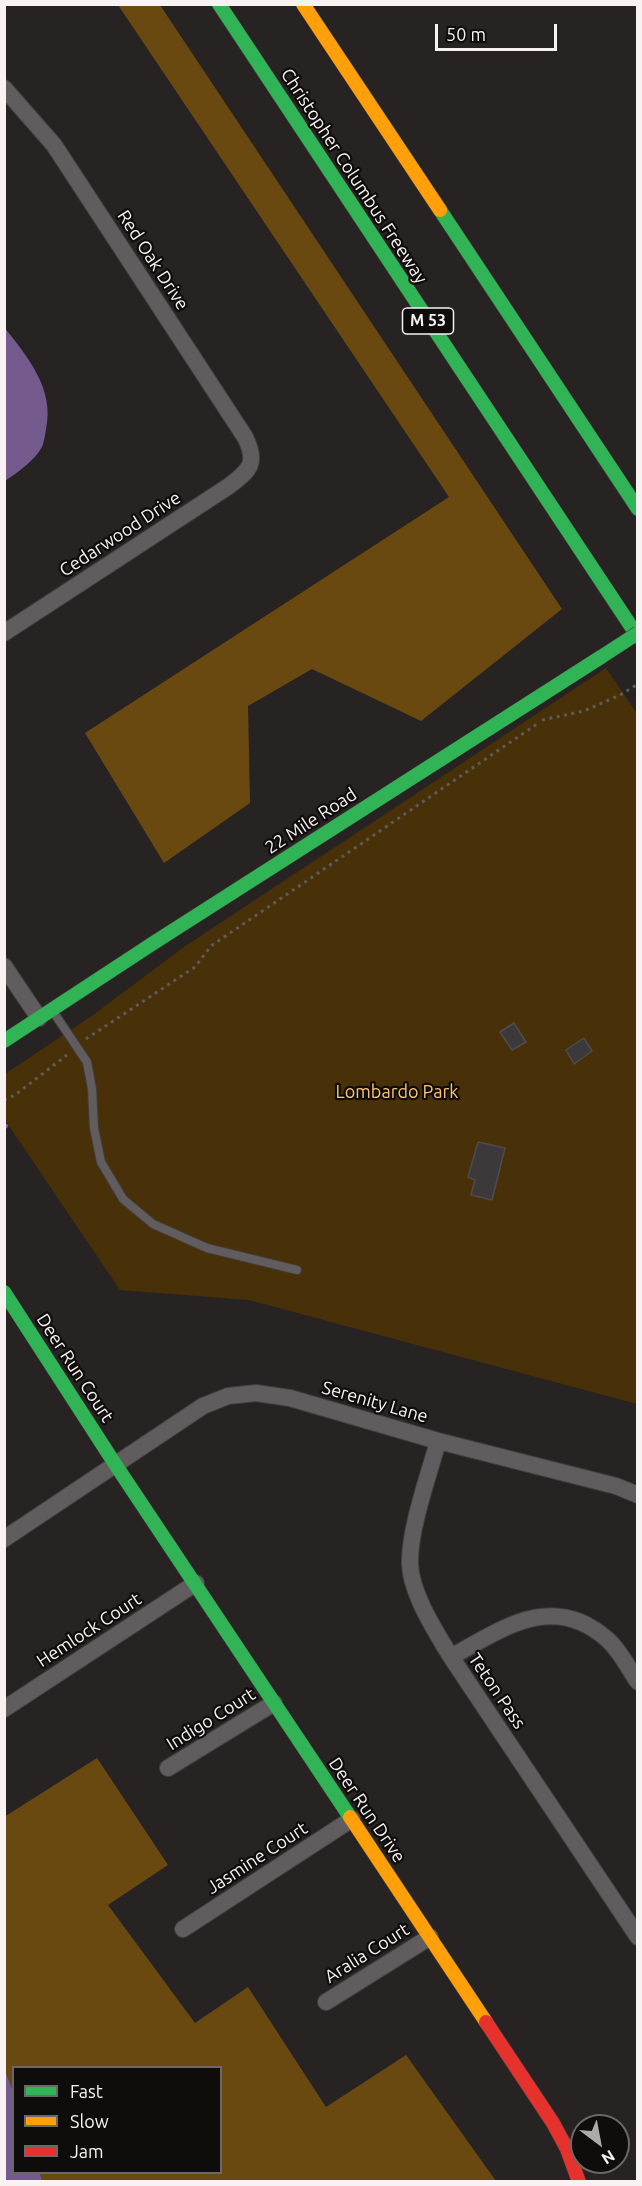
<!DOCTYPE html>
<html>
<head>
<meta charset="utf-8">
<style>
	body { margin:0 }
	#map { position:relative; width:642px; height:2186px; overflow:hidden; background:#272323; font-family:Ubuntu,sans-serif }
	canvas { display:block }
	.frame { position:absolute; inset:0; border:6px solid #f8f2f3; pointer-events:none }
	.legend { position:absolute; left:12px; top:2066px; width:210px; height:108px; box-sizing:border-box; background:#0f0c0c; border:2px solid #6c6868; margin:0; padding:8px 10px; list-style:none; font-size:18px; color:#f8f2f3 }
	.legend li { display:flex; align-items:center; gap:12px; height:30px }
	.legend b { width:30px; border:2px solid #6c6868 }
	.north { position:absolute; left:570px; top:2114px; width:60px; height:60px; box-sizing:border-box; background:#0f0c0c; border:2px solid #6c6868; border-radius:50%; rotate:148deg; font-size:16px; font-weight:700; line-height:24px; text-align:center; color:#f8f2f3 }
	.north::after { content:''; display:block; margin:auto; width:21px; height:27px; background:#afaaaa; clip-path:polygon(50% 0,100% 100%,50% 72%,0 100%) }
	.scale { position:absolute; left:435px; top:24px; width:122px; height:27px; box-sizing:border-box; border:3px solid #f8f2f3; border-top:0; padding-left:8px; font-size:18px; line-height:21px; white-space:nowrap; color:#f8f2f3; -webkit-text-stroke:4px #0f0c0c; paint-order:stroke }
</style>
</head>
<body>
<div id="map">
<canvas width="642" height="2186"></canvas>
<div class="frame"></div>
<ul class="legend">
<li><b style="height:8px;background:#30b455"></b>Fast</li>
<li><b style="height:8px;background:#ff9f0a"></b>Slow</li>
<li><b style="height:8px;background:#e5322d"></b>Jam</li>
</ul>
<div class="north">N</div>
<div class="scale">50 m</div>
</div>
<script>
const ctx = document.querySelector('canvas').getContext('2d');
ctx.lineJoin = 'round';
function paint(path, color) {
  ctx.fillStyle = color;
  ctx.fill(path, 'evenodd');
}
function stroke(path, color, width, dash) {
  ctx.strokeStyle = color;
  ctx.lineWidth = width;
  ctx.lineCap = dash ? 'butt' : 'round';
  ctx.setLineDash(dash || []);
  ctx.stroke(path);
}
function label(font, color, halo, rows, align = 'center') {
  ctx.font = font + ' Ubuntu,sans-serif';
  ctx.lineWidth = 4.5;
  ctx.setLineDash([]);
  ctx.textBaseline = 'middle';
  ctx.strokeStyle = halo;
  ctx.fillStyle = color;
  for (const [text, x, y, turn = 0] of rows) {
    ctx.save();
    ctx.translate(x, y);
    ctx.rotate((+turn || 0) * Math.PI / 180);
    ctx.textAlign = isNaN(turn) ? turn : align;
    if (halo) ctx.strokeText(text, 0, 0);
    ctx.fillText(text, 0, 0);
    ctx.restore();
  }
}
paint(new Path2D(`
	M606,668L638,715L637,1404L249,1300L120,1290L5,1120V1074L93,1015L184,947Z`), '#483109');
paint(new Path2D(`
	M118,5H160L562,609L421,721L312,669L248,706L250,803L164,863L85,733L449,497Z
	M97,1758L168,1865L108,1905L195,2023L248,1987L326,2107L406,2055L496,2181H42L40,2173L220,2172V2068H14L13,2091L4,2068V1817Z`), '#6a4911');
paint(new Path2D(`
	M4,327C27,356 55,389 46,429C45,435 44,442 42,447C33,462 18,472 5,481Z
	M4,2068L13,2091L14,2172L40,2173L42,2181H5Z`), '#755b8d');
stroke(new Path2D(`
	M4,1127L6,1126`), '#755b8d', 4.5);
const building = new Path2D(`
	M514,1023L526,1042L512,1050L500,1032Z
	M584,1038L592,1051L574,1064L566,1050Z
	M478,1142L505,1148L492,1200L471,1195L475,1180L468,1177Z`);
paint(building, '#3c393a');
stroke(building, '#4f4c4d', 1.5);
const lane = new Path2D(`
	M52,1010L87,1062L92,1089L94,1128L101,1162L123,1199L153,1224L207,1248L297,1270`);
const street = new Path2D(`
	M4,88L54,145L245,437C258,463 250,470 229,486L4,633
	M4,966L39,1018
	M438,1441C429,1475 409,1529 410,1564C411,1594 436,1632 451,1657L638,1937
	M4,1539L203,1406L228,1396L256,1393L290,1398L438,1441L616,1486L638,1495
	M451,1657C503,1628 554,1591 608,1640C620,1651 629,1669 638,1682
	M4,1709L196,1583
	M168,1768L274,1703
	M183,1929L352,1819
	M326,2002L430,1937`);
const fast = new Path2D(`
	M219,4L638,637
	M440,210L638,509
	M4,1041L155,942L601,657
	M4,1292L115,1464L350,1817`);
const slow = new Path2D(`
	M303,4L440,210
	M350,1817L486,2022`);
const jam = new Path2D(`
	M486,2022L553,2123L567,2149L579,2182`);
stroke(lane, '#423e3f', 10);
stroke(street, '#423e3f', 18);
stroke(fast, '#423e3f', 15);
stroke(slow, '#423e3f', 15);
stroke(jam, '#423e3f', 15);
stroke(new Path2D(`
	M542,720L584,711L620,695L638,684
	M86,1039L195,967L211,946L537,724
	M4,1100L15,1095L67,1055`), '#5e5a5a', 3, [3, 4.5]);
stroke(lane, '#615d5e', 8);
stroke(street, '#615d5e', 16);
stroke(fast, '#30b455', 14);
stroke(slow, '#ff9f0a', 14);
stroke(jam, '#e5322d', 14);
const fastBridge = new Path2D(`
	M601,657L638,633`);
stroke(fastBridge, '#423e3f', 15, []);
stroke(fastBridge, '#30b455', 14);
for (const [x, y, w] of [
	[428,321,51]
]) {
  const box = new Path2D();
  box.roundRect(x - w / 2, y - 13, w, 26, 4.5);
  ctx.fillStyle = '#0f0c0c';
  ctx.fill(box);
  stroke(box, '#f8f2f3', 1.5);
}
label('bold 16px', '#f8f2f3', null, [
	["M 53",428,321]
]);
label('18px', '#f8f2f3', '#0f0c0c', [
	["Christopher Columbus Freeway",354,176,57],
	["Red Oak Drive",153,260,57],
	["Cedarwood Drive",120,534,-33],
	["22 Mile Road",311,821,-33],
	["Deer Run Court",75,1368,57],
	["Serenity Lane",375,1402,16],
	["Hemlock Court",89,1630,-33],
	["Teton Pass",497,1691,56],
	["Indigo Court",211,1719,-32],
	["Deer Run Drive",367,1810,56],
	["Jasmine Court",257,1858,-33],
	["Aralia Court",367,1953,-32]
]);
label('18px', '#fec673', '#0f0c0c', [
	["Lombardo Park",397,1092]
]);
</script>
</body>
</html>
